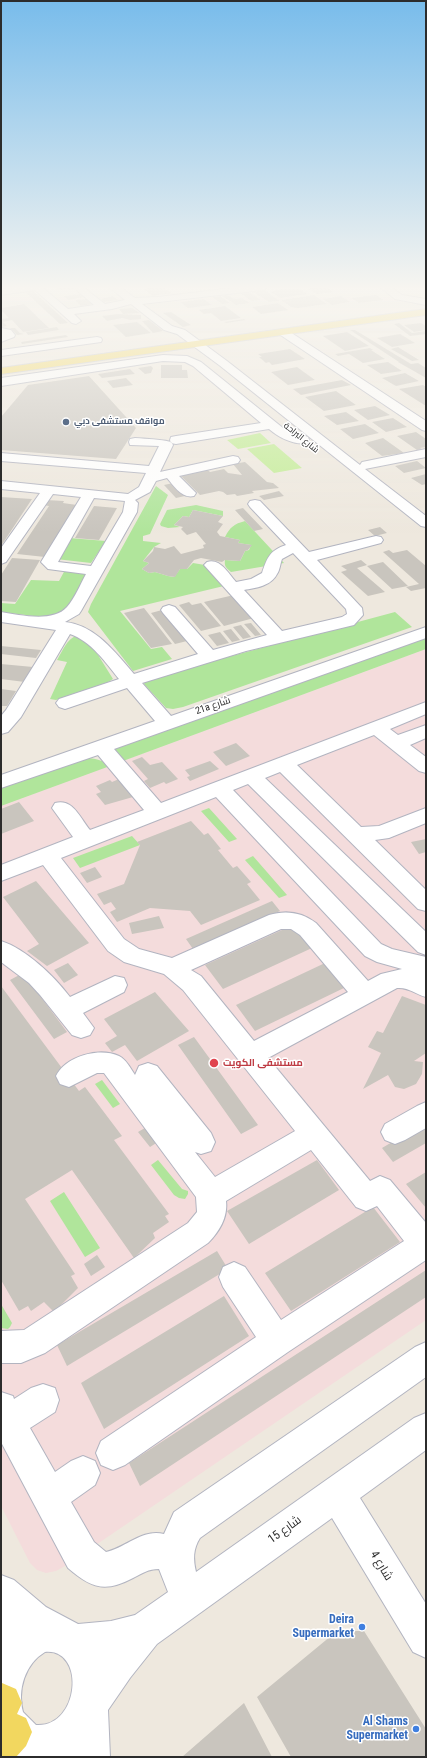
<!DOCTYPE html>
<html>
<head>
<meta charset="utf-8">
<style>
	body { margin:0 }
	#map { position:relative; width:427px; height:1758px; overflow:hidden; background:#eee8de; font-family:"Roboto Condensed",sans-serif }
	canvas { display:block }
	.frame { position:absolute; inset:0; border:2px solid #2c2c2c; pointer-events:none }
</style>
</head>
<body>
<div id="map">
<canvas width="427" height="1758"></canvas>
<div class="frame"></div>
</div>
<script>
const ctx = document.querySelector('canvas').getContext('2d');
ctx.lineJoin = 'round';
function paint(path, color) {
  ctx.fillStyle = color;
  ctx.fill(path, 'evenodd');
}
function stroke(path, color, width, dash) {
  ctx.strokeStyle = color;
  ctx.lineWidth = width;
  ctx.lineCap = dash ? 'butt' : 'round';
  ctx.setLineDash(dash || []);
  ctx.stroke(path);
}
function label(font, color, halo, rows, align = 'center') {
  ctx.font = font + ' "Roboto Condensed",Cairo,sans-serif';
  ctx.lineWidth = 3;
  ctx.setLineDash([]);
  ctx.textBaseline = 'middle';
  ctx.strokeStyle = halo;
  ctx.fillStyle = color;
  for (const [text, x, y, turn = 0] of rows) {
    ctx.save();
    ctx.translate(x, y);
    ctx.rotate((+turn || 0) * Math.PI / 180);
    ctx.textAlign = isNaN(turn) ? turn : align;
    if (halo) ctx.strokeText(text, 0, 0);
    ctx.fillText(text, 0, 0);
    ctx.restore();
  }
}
paint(new Path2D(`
	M426,649V1320L65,1566L56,1571L46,1573L37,1570L30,1563L1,1506V806Z`), '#f4dcdc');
paint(new Path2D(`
	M156,486L168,495L150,534L143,536V541L161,543L154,547L143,561L149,563L142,569L149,573L155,572L168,576L174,577L180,569H187L193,563L205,565L228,585L120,611L151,649L162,647L172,659L133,671L88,612L91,604Z
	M196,505L223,511V516L193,510L189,517L183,516L174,525L180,527L168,528L161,526L160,524L167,510Z
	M245,521L284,563L231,572C226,568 224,566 225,560L240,561L245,551L249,550L251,545L238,543L240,540L225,537C230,527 234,524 245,521Z
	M69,538L106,541L91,563L56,559Z
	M65,570L86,573L75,600L67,614L50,618L1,612V603L15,604L31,580L59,581Z
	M395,612L412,627L183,707L173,709L166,708L144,684L146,679Z
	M426,634V649L123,761L115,752L116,748Z
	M80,635L90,642L113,679L105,684L56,700L50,699L67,662L57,660C64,649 67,637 80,635Z
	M83,758C94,758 101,759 110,766L1,806V786Z
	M209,808L237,839L229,842L201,811Z
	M132,836L140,845L80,868L73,858Z
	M253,856L287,895L279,898L245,860Z
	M102,1080L120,1104L113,1108L95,1084Z
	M158,1160L182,1189L188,1191V1194L185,1199L179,1198L174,1195L151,1165Z
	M64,1192L100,1248L85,1257L50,1201Z
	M1,1304L12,1323L10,1327L8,1329L1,1328Z`), '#b0e59b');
paint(new Path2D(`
	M260,433L271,443L238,449L227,440Z
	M274,444L302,468L274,473L247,449Z`), '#c3ec96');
paint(new Path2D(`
	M55,287H71L73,289L59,290Z
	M162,287L171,293L153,296L144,289Z
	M325,287L333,292L317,294L308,289Z
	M282,289H300L307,294L280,298L271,292Z
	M32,290L68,323L60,324L24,291Z
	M265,290L274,297L280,301L269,302L253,292Z
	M249,292L261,300L251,301L240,293Z
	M81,294L84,297L68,300L64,296Z
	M228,295L234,299L242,298L250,303L236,305L222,296Z
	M314,295L327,304L298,308L291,307L284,302L315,297L283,302L281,300Z
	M376,295L384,300L359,303L351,298Z
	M113,296L118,300L104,302L101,299Z
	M220,296L230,303L222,304L212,297Z
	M341,296L350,302L332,305L323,299Z
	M86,299L92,304L81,306L75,300Z
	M204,299L212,305L188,308L180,302Z
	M278,303L288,310L261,314L252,307Z
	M24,304L49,328L23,332L12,320L3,322L7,326L1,327V319L9,318L1,310V308Z
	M225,306L241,318L221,321L211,313L204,314L199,310Z
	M132,308L140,313L123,314L119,309Z
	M171,312L191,325L183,327L163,313Z
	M118,314L141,315V319L130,320L122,318L107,321L102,316Z
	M244,319L246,320L226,323L224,322Z
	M149,320L163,331L153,333L142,321Z
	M137,322L151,333L126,337L113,325Z
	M399,323L412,333L426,331V334L410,336L394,324Z
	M421,323L426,326V330L414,332L404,325Z
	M57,327L59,330L28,335L26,332Z
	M10,328H15L20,333L24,334L17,335Z
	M350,330H355L411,364L418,363L426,368V378L398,362H399Z
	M347,332L369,346L345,351L323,336Z
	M400,334L415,343L392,347L377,338Z
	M66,335L68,337L22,344L21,342Z
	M398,347L419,360L412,361L391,349Z
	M370,348L373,350H371L385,359L363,363L349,354L338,356L335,354Z
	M290,349L305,359L272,365L269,362L266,363L259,357H262L258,354Z
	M388,362L402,371L381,374L367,365Z
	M161,365H182V370H187L188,378H161Z
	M151,366L153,368L151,373L145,374L138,368Z
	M297,367L315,380L288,385L271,372Z
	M130,369L135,374L102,378L98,374Z
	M405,373L419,381L396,386L382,378Z
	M89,376L136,428L116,459L1,450V417L28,385Z
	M126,378L133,385L113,388L107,381Z
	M342,380L351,385L301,395L293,389Z
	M423,385L426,387V406L399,389Z
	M336,391L356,405L324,411L305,397Z
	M375,406L390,415L368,420L354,410Z
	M346,412L359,421L337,425L324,416Z
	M393,418L407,427L386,432L372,422Z
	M365,424L379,433L353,439L340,429Z
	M416,432L426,439V447L420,448L422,449L417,450L397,436Z
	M383,438L404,453L382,456L365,443Z
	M417,461L426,468L404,473L395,466Z
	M245,462L267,482L273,483L279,488L252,491L254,493L237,496L235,494L227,495L223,492L219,491L200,495L180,475L207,469L210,472L224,469L228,473L242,475L233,464Z
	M426,474V484L422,485L411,478Z
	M173,483L185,496L176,498L164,485Z
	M279,491L284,496L264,500L259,496Z
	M1,497L32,499L1,546Z
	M46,500L64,501L63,503L77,505L45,557L17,554L49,506L43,505Z
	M94,506L117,508L99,540L75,538Z
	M243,508L263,529L254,531L235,510Z
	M193,510L223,516L218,522L223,524L217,532L220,536L240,540L238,543L252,545L248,550L245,551L240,561L225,560L222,562L201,558L194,560L187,569H180L175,577L168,576L155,572L149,573L142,569L149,563L143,561L153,551L154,547L165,549L174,546L181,554L204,548L203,545L206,544L196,532L187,535L181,529L183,527L174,525L183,516L189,517Z
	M380,527L387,533L375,536L368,530Z
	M389,550L393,553L407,550L426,566V588L411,591L406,587L419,584L383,552Z
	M12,558L40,560L16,602L1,601V575Z
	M361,560L367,565L357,568L385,592L368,596L341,572L347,570L341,566Z
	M383,562L408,586L392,589L367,566Z
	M234,595L254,618L224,626L204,602Z
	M189,602L192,605L201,603L221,626L201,631L179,605Z
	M144,608L172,644L151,648L124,613Z
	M162,610L187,641L175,644L151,613Z
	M251,623L261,635L255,636L244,624Z
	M241,625L251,637L243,639L233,627Z
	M231,629L240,640L232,642L223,631Z
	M220,632L229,643L217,646L208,635Z
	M1,646L41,650L36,658L1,654Z
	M1,664L33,667L25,682L1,679Z
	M1,689L16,691L7,706H1Z
	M236,743L250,756L226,766L213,752Z
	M142,757L150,765L162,762L178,779L166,784L164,782L150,788L144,781L148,779L132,761Z
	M210,761L219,769L190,781L187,777L190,776L185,770Z
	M119,779L133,797L105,805L96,794L101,792L96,786L110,780L112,782Z
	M19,802L34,821L1,834V809Z
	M191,821L204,835L208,833L221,849L218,850L233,868L237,866L251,882L247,884L260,900L201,925L190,911L150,908L117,922L110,912L116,909L111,902L104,905L97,894L124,884L140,845L137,842Z
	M426,839V852L419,854L411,842Z
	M95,867L102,877L87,883L80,873Z
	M36,881L89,943L47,966L27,951L39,944L3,897Z
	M272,901L280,911L193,949L186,939Z
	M159,916L164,928L132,934L129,923Z
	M293,925L312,948L223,989L205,965Z
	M68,963L78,975L64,983L54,970Z
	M325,963L346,987L255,1031L236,1005Z
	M23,973L67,1032L54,1039L10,980Z
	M1,986L79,1091L85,1087L122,1136L114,1140L169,1214L165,1216L169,1222L153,1233L155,1238L134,1258L72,1170L25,1199L75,1274L71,1276L78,1288L54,1312L44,1302L31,1311L28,1306L19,1311L1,1280Z
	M155,992L189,1031L137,1061L125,1045L112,1052L105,1043L117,1036L104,1019Z
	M402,996L426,1005V1053L414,1061L423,1062L422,1074L416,1084L404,1089L395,1087L388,1075L363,1089L381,1053L368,1047L377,1031L383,1033Z
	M194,1037L258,1125L241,1134L178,1045Z
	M426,1122V1143L393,1162L382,1148Z
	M150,1125L161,1140L150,1147L138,1132Z
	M317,1160L339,1190L249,1244L227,1211Z
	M426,1172V1208L406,1184Z
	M373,1207L400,1242L291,1311L265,1273Z
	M217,1251L228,1269L67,1366L57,1345Z
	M97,1255L105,1267L91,1276L84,1264Z
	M426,1270V1297L140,1486L129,1463Z
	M224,1296L249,1336L104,1429L81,1383Z
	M337,1631H364L426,1729V1757H291L257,1697Z
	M244,1703L272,1757H182Z`), '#c9c5be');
const minor = new Path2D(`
	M19,287H42L68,309L94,305L73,287H83L105,304L125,300L109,287H120L135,298L157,297L242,287H267L265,289L262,290L142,304L172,326L185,330L227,361L360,465L362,462L367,461L426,449V457L365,469L426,516V527L421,526L219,365L177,334L164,330L131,304L112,309L74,314L81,321L76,324L72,323L35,290L1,295V289Z
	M380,287H391L402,295L426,299V305L395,299Z
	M1,328L11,330L15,335L14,337L1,342V335L2,334H1Z
	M283,329L287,330L426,421V431L422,430L279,334L278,332L279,330Z
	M97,337L101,338L102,340L101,342L1,356V350Z
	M163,355L187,356L201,362L283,428L308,437L309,440L308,443C295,446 278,437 269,429L176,444L171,443L170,440L171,437L176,436L261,423L193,366L185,362L163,361L1,386V378Z
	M135,438C148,439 159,439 171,442L173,445L160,472L233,456L238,457L240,460L238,463L179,476L196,493L194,496C182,499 174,486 167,478L156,481L150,492L135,500L138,503L137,512L81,611L79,614L65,622C95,625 115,652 134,674L198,654L163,613L161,610L163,607L169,605L175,607L213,650L267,635L204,565L207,562C220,558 228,573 236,582L251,579L262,573C267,558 270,550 286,545L250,507L248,504L250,501L255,500L260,501L309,552L376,536L381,537L383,540L381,543L317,560L362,608L363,615L354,625L246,651L142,683L171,716L426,627V638L114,749L161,803L426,702V714L390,729L398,735L426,725V738L410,745L426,757V773L419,771L374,735L297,765L361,827L379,826L426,808V823L389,838L375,840L426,890V911L418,909L280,772L265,778L426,932V955L418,952L248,784L233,790L381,944L392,949L426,957V975H424H426V997C415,994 409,987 397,988L268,1058L370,1181L380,1176L390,1180L426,1223V1260L288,1352L125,1465L113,1470L101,1465L96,1453L101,1441L256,1337L223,1287L219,1277L223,1267L234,1262L245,1267L281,1320L404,1241L377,1206L366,1211L356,1207L311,1150L226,1201C228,1217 219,1232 208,1243L45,1353L21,1363H1V1331L24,1330L188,1223L197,1212L196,1197L104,1073H97L69,1087L60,1084L56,1076C66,1056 99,1047 119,1056C126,1059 131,1069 135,1075L139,1066L148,1063L157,1066L211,1133L215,1142L211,1151L201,1154L195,1152L215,1177L295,1131L183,990L164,974L124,962L108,951L43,865L1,881V865L73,837L52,808L55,803C73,798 80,818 90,830L144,810L98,755L1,788V775L155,721L127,688L71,707L65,709L59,707L56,703L59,699L119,679C106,663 91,641 70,634L21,717L8,732L1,734V716L6,710L56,630L1,622V612C20,615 53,623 67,607C75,598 80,585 86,574L48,569L41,562L81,497L53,494L6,562L1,564V548L40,493L1,489V481L128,494L139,487L146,473L1,461V453L149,466L159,446L130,445L129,442L130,439ZM94,498L125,501L123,512L91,566L58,562ZM293,553L346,609L347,614L342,617L282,631L244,590C256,588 271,586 277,574C280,570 280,564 282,559ZM216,797L365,956L377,962L402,969L381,974L368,981L316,923C302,912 285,910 269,915L172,958L139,949L124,939L61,858ZM281,929H291L300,935L348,992L254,1041L201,976L191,970Z
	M1,941C26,949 54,976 70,997L115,976L124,978L127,985L124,992L83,1013L94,1028L90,1035L81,1038L72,1035L40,995L29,983L1,962Z
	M426,1102V1128L405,1140L395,1144L385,1140L381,1132L385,1124L417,1106Z
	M426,1342V1377L200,1538C193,1549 193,1559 196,1572L414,1418L426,1413V1450L360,1498L426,1604V1658L413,1652L332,1518L157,1644L130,1678L108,1710L110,1757H13L1,1748V1575L14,1580L46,1607L78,1624L111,1621L135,1615L168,1592L159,1569C148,1569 143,1573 133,1578C105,1593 91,1588 68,1568L1,1442V1392L13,1396L14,1399L31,1388L43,1384L55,1388L59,1400L55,1412L30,1428L55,1472L71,1461L83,1456L95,1461L100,1473L95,1485L71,1502L94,1542L106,1552C125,1548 143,1528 164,1534L174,1512L415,1347ZM45,1652C86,1648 80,1728 36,1725L23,1712C17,1690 25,1664 45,1652Z`);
const major = new Path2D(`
	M426,309V315L1,374V368Z
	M2,1683L16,1689L22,1703L17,1714L26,1718L32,1732L26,1746L16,1757H1Z`);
stroke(minor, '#b2b4c0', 2);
stroke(major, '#c8c8c8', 2);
paint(minor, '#fff');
paint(major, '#f2d75f');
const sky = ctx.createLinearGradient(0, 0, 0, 533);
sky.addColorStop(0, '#78bceb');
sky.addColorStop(0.54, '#f7f5f0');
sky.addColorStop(1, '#f7f5f000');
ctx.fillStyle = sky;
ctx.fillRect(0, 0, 427, 533);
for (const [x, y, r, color] of [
	[66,422,4,"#5c6f8a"],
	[214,1063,5,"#e0444e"],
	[362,1627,4,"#3f7fe0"],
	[416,1729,4,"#3f7fe0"]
]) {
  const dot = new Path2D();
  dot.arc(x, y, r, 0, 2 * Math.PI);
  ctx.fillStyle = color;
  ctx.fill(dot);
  stroke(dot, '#fff', 1.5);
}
label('bold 9px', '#4e5e75', '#fff', [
	["مواقف مستشفى دبي",74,422]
], 'left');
label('9px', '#2c2c2c', '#fff', [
	["شارع البراحة",301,438,39]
]);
label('10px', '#2c2c2c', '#fff', [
	["21a شارع",213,706,-19]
]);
label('bold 10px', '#be3a42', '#fff', [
	["مستشفى الكويت",223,1063]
], 'left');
label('12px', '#2c2c2c', '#fff', [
	["شارع 15",285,1530,-36],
	["شارع 4",381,1566,59]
]);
label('bold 12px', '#366cbe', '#fff', [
	["Deira",354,1620],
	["Supermarket",354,1634],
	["Al Shams",408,1722],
	["Supermarket",408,1736]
], 'right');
</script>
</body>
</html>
